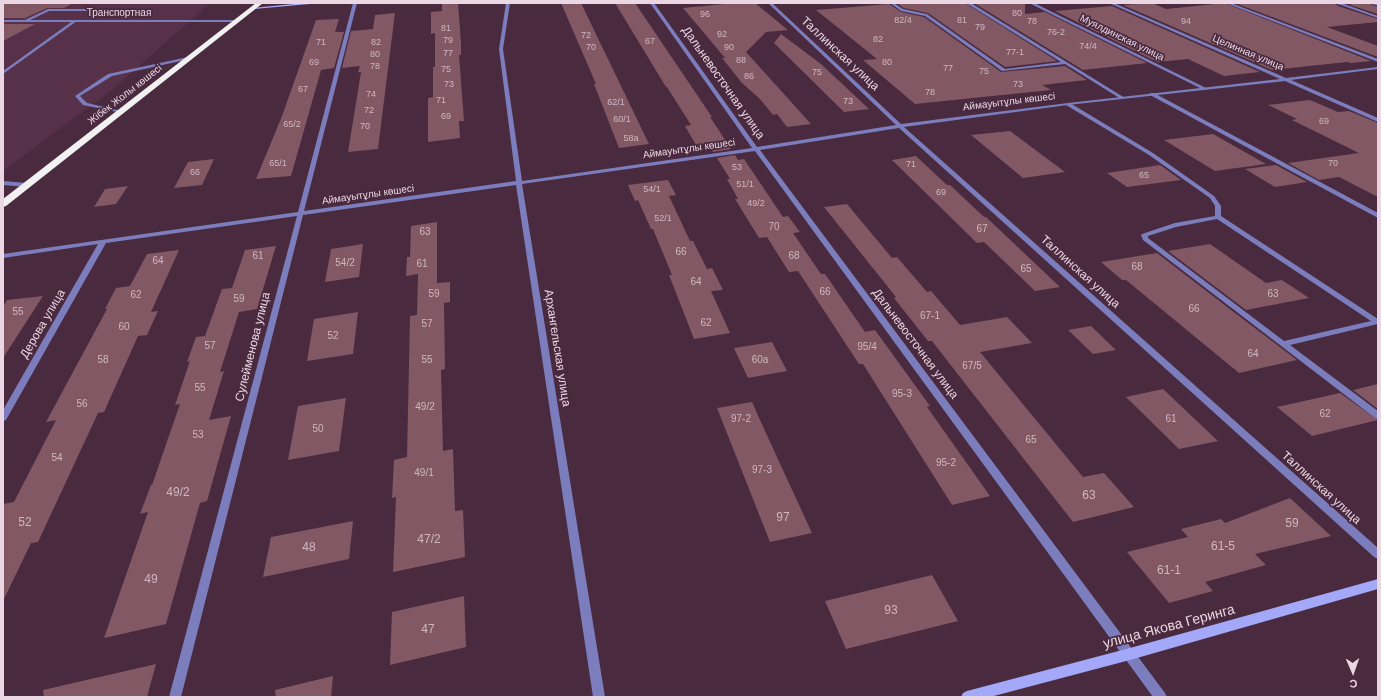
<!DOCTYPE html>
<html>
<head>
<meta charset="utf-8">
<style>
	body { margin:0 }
	#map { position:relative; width:1381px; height:700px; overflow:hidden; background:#4a2a3f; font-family:Arial,sans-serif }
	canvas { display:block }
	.frame { position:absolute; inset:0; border:4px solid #ebd6e3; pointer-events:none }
	.north { position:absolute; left:1333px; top:652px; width:40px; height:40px; -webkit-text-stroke:3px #4a2a3f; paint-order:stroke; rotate:178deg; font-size:11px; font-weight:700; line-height:16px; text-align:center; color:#ebd6e3 }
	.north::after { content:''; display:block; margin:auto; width:14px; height:18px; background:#ebd6e3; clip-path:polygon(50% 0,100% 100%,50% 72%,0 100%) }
</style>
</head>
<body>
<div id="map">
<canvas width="1381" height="700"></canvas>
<div class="frame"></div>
<div class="north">С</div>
</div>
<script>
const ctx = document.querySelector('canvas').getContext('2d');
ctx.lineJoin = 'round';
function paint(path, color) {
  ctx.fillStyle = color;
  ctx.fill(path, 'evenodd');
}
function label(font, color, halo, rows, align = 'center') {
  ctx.font = font + ' Arial,sans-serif';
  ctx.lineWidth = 3.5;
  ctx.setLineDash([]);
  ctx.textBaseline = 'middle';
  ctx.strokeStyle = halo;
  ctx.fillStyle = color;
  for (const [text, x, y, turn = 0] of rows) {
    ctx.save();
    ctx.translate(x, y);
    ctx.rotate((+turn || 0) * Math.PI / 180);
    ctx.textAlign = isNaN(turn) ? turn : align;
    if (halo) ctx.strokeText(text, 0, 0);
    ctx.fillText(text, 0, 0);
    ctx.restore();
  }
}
paint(new Path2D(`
	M3,3H210L112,90L3,171Z`), '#57314a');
paint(new Path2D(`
	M3,3H73L64,8H47L25,18H3Z
	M442,3H458L461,43V55H459L464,121H459L460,138L428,142V98L433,97V67H435V33L431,34V12L442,11Z
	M561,3H581L649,144L619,148L594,84H596Z
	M615,3H635L712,117H710L731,149L713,152L708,143L696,145L685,126L691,125L667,87H666Z
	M734,3H755L788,30L766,32L746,52L811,124L787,127L777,114L773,115L760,99L742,83L722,58H725L683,8Z
	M897,3H965L1057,61L1005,67L928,13L904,8Z
	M974,3H1025V14L1045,12L1147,63L1083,70Z
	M1152,3L1166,9L1225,3L1371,61L1351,63L1347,62L1272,70L1123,5Z
	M1235,3H1334L1338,6L1378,19V22L1327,27L1378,46V57Z
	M1353,3H1370L1372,5L1378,7V14L1350,5Z
	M889,4L901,12L924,17L1001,72L1065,66L1087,80L1042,85L1051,90L915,104L863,60L877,59L816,10Z
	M1112,6L1260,72L1224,76L1188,59L1157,62L1055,11Z
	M395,13L378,149L348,152L361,72H358L360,66L342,68L351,31L373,29L375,15Z
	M339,19L335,32H344L334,68L321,70L291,176L256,179L282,116L316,20Z
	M3,24H35L3,41Z
	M781,34L821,64L869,109L844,112L774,43Z
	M1310,100L1338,112L1349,111L1378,123V197L1339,177L1319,180L1288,163L1359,153L1292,120L1297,119L1268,105Z
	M1010,131L1065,172L1023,178L971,135Z
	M1213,134L1266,164L1215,171L1164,140Z
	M735,155L738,160L744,159L783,217L788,216L800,232L793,233L821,274H825L865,332L875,330L930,406L927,407L990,496L952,505L863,364H859L798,271L789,272L767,237L759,238L735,199H738L727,179H730L717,158Z
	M916,156L947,185H950L984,217H986L1060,287L1035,291L984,242L977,243L892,160Z
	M214,159L202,185L174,188L188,162Z
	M1160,165L1181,180L1127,187L1107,173Z
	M1276,165L1307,182L1275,187L1245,169Z
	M668,180L676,195L669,196L690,241H693L707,269L712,268L723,290L711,291L730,333L694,339L669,275H672L653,229H651L638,200L635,201L628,185Z
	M128,186L116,204L94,207L105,189Z
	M847,204L892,258L897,257L927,292L931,291L960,325L1007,317L1032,343L980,352L1083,477L1104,473L1134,507L1073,522L932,341H928L894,298L896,297L824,207Z
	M437,222V283L450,282V302L444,303L445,369L441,370L443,451L453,449L455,511L463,510L465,557L393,572L396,497L392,498L394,460L407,457L410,316L417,315L418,274L406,276L407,257H410L411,226Z
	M363,244L359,277L325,282L331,249Z
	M1210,244L1266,283L1282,280L1309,298L1246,310L1168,251Z
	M276,246L257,309L239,312L220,372L224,371L209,420L231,416L207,501L200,503L166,624L104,638L148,512L140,514L151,485H152L180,404L175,405L190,361L187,362L196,337L205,336L222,289L232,288L245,250Z
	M179,250L151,312L158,311L147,335L138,336L104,412L98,413L38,542L31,543L3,601V504L14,502L56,420L46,422L107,309H105L116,288L130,286L147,254Z
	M1157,253L1235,313L1297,360L1239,373L1126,280H1122L1101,262Z
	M43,296L3,358V307L7,300Z
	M358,312L353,354L307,361L314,319Z
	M1091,326L1116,350L1093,354L1068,330Z
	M772,342L787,371L748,378L734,348Z
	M1378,384V409L1353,390Z
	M1163,389L1218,441L1179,449L1126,397Z
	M1340,393L1378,420L1312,436L1277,407Z
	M346,398L339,451L288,460L298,406Z
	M752,402L765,431L812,533L770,542L717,408Z
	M1290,498L1331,536L1255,554L1266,565L1205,582L1213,591L1169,603L1127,552L1188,537L1181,529L1221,519L1225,523Z
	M353,521L349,559L263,577L271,537Z
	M932,575L958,621L846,649L825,601Z
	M464,596L466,647L390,665L392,612Z
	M156,664L147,697H44L43,690Z
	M333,676L331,697H276L275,690Z`), '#815863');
paint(new Path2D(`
	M890,3H894L903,9L927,14L1005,69L1061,62L966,3H971L1125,98L1121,99L1065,64L1002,71L925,16L901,11Z
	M1029,3H1034L1208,89L1204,90Z
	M1338,3H1352L1339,5Z
	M1371,3L1378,4V6L1372,4Z
	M48,9H99L101,10L99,11H49L26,22L23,21Z
	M74,20L77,21L3,74V71Z
	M188,57L190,58V59L112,76L80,96L87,103L122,111V113L83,105L75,96L108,74Z
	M1150,93H1154L1378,213V218L1150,95Z
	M1066,103H1070L1153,153L1214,196L1221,206V216L1378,319V324L1290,345L1378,411V419L1375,418L1143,240L1141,235L1142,234L1175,223L1215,216V206L1210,198L1149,155L1066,105ZM1217,219L1371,321L1284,341L1148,238V236L1176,227Z
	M3,181L27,183L30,185L27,187L3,185Z`), '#7b7dbd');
paint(new Path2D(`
	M353,3H357L304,211L516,181L499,49L506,3H510L503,49L522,181L752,148L650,3H654L757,147L896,125L768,3H772L901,124L1068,103L1280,79L1109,3H1114L1286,78L1378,67V69L1291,80L1378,118V122L1285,81L1068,105L904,127L1378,548V559L1374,557L899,128L760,150L1165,693L1167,697H1153L755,151L522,184L605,697H593L516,185L303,215L181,697H169L297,216L106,243L6,420L3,421V410L98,244L3,258V254L298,212Z
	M1226,3H1231L1378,59V62Z
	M1335,3H1341L1378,16V18Z
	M3,20H235L237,21L235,22H3Z`), '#7b7dbd');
paint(new Path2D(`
	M304,3H321L254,9L252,8Z
	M1378,579V589L1130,660L990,697H961L963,693L967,691L1130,648Z`), '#a4a8f8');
paint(new Path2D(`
	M256,3H263L6,206L3,207V199Z`), '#f1f1f1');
label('9px', '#d0b6c3', null, [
	["80",1017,14],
	["96",705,15],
	["82/4",903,21],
	["81",962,21],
	["78",1032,22],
	["94",1186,22],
	["79",980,28],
	["81",446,29],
	["76-2",1056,33],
	["92",722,35],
	["72",586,36],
	["82",878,40],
	["79",448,41],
	["67",650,42],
	["71",321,43],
	["82",376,43],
	["74/4",1088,47],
	["70",591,48],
	["90",729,48],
	["77-1",1015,53],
	["77",448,54],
	["80",375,55],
	["88",741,61],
	["69",314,63],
	["80",887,63],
	["78",375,67],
	["77",948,69],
	["75",446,70],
	["75",984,72],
	["75",817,73],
	["86",749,77],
	["73",449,85],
	["73",1018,85],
	["67",303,90],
	["78",930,93],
	["74",371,95],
	["71",441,101],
	["73",848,102],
	["62/1",616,103],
	["72",369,111],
	["69",446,117],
	["60/1",622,120],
	["69",1324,122],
	["65/2",292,125],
	["70",365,127],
	["58а",631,139],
	["65/1",278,164],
	["70",1333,164],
	["71",911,165],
	["53",737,168],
	["66",195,173],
	["65",1144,176],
	["51/1",745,185],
	["54/1",652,190],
	["69",941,193],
	["49/2",756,204],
	["52/1",663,219]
]);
label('10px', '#ebd6e3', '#4a2a3f', [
	["Транспортная",119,13],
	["Муялдинская улица",1122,38,26],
	["Целинная улица",1248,53,23],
	["Жібек Жолы көшесі",125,95,-38],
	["Аймауытұлы көшесі",1009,102,-7],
	["Аймауытұлы көшесі",689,149,-8],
	["Аймауытұлы көшесі",368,195,-8]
]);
label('10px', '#d0b6c3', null, [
	["70",774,227],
	["67",982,229],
	["63",425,232],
	["66",681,252],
	["61",258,256],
	["68",794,256],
	["64",158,261],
	["54/2",345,263],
	["61",422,264],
	["68",1137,267],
	["65",1026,269],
	["64",696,282],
	["66",825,292],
	["59",434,294],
	["63",1273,294],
	["62",136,295],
	["59",239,299],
	["66",1194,309],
	["55",18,312],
	["67-1",930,316],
	["62",706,323],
	["57",427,324],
	["60",124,327],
	["52",333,336],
	["57",210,346],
	["95/4",867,347],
	["64",1253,354],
	["58",103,360],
	["55",427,360],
	["60а",760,360],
	["67/5",972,366],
	["55",200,388],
	["95-3",902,394],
	["56",82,404],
	["49/2",425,407],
	["62",1325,414],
	["97-2",741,419],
	["61",1171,419],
	["50",318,429],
	["53",198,435],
	["65",1031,440],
	["54",57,458],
	["95-2",946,463],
	["97-3",762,470],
	["49/1",424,473]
]);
label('12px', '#ebd6e3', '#4a2a3f', [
	["Таллинская улица",840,54,43],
	["Дальневосточная улица",723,83,55],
	["Таллинская улица",1080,272,42],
	["Дерова улица",43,324,-60],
	["Дальневосточная улица",915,344,53],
	["Сулейменова улица",253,347,-76],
	["Архангельская улица",557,348,81],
	["Таллинская улица",1321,488,42]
]);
label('12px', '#d0b6c3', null, [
	["49/2",178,493],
	["63",1089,496],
	["97",783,518],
	["52",25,523],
	["59",1292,524],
	["47/2",429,540],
	["61-5",1223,547],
	["48",309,548],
	["61-1",1169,571],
	["49",151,580],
	["93",891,611],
	["47",428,630]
]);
label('14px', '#ebd6e3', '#4a2a3f', [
	["улица Якова Геринга",1169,627,-15]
]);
</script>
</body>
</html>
